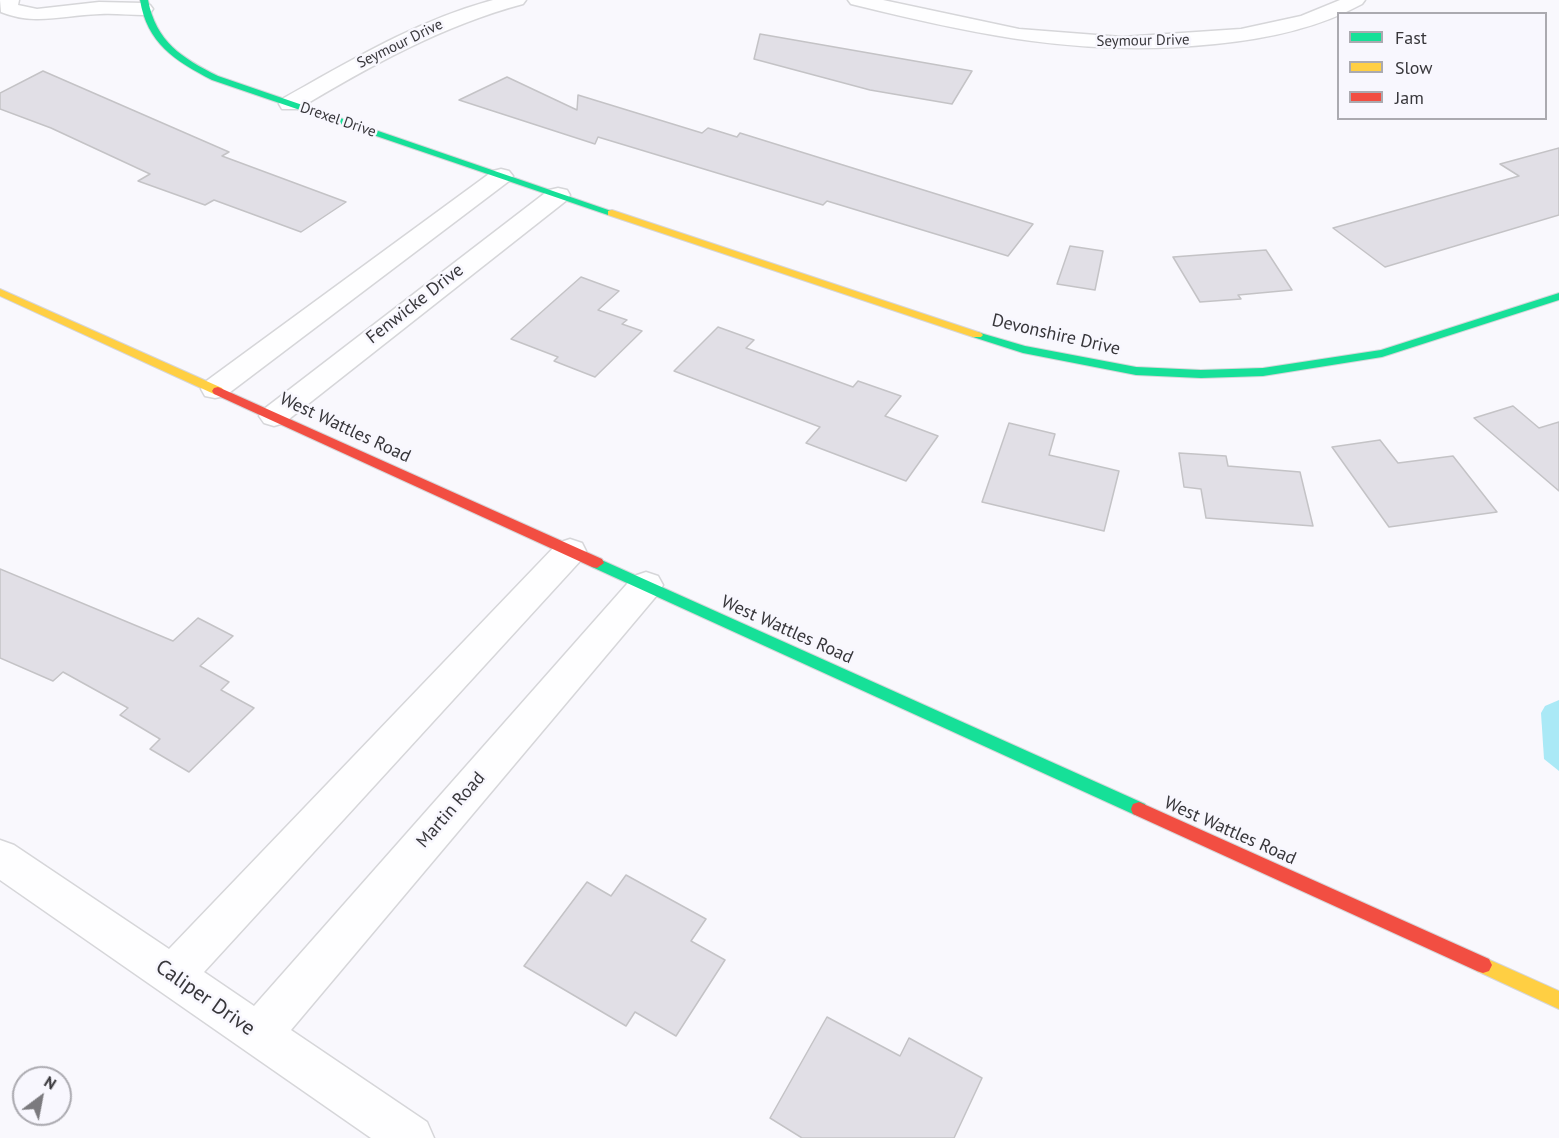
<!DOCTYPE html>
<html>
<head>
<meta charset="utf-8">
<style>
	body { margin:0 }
	#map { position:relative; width:1559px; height:1138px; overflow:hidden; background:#f9f8fd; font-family:"PT Sans",sans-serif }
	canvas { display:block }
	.legend { position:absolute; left:1337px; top:12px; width:210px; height:108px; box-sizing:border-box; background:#f8f7fe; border:2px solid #abaab0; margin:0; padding:8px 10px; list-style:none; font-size:18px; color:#37363a }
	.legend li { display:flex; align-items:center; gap:12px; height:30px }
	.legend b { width:30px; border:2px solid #abaab0 }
	.north { position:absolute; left:12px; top:1066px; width:60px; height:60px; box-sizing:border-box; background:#f8f7fe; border:2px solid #abaab0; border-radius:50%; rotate:32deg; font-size:16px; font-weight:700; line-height:24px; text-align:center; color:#37363a }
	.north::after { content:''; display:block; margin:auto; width:21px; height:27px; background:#7b7a7e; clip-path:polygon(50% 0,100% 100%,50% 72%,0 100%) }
</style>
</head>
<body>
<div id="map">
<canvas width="1559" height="1138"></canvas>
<ul class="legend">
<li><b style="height:8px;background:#16e098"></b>Fast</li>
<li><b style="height:8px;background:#ffcf43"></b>Slow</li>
<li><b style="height:8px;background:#f24e42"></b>Jam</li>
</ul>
<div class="north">N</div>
</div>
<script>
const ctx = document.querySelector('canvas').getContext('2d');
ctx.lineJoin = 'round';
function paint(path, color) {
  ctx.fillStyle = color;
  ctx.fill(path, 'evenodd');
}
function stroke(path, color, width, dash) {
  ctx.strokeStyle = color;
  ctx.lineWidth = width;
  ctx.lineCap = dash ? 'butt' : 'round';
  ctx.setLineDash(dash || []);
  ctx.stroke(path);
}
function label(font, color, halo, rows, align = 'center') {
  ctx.font = font + ' "PT Sans",sans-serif';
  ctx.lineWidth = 5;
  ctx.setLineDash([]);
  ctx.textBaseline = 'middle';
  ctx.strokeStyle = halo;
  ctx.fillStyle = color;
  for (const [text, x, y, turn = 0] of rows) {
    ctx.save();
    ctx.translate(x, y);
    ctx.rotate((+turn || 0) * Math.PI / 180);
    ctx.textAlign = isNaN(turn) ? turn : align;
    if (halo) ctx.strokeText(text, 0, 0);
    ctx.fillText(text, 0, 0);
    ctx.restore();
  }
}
paint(new Path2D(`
	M1559,700V771L1544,759L1541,713L1545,706Z`), '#aae9f6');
const building = new Path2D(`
	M760,34L972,71L952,104L870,90L754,59Z
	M43,71L229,152L222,156L346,202L301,232L214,200L205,205L138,181L150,174L51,128L0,109V93Z
	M507,77L577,110L578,95L702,133L708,128L737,137L740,133L1033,224L1008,256L827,201L823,205L598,137L595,144L459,100Z
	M1559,148V215L1385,267L1333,228L1519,176L1500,164Z
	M1070,246L1103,251L1095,290L1057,284Z
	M1266,250L1292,290L1238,295L1241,299L1200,302L1173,257Z
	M581,277L619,291L598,310L627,320L622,324L642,331L595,377L554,361L558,357L511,339Z
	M718,327L754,340L746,348L853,387L858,381L901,396L885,416L938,436L906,481L806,443L820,427L674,371Z
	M1513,406L1539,428L1559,422V491L1474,418Z
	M1009,423L1055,434L1049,455L1119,471L1104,531L982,502Z
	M1380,440L1398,463L1453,456L1497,512L1389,527L1332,447Z
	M1179,453L1226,456L1228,466L1300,472L1313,526L1206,518L1201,489L1184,487Z
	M0,569L173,641L198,618L233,636L200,666L229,682L221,690L254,708L189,772L150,749L160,739L120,715L128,708L63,672L53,681L0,658Z
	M626,875L706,919L691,941L725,960L676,1036L635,1012L626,1026L524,966L587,882L611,896Z
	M827,1017L900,1056L909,1038L982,1078L954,1138H802L770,1118Z`);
paint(building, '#e1dfe6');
stroke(building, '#c4c3c6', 1.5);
const street = new Path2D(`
	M0,0H19L18,5L37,9L99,2L143,3L150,5L153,9L150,13L143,15C129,15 114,13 100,14C65,15 35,26 1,12Z
	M493,0H526L523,4C441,26 370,66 298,109H282L279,104L282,99C350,61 418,20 493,0Z
	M848,0H883L1019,29L1122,37L1241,29L1301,16L1340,0H1365L1362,4C1318,28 1267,39 1215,44C1084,58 977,35 851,4Z
	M501,169L509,171L513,176L509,181L225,396L215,398L205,396L201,389L205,382L493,171Z
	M558,188L567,190L570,195L567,200L284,423L274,426L264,423L259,416L264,409L549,190Z
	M570,539L582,543L586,551L582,559L204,972L254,1006L634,576L646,572L658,576L663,585L658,594L291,1030L427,1122L434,1138H371L0,880V840L14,845L169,949L558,543Z`);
const fast = new Path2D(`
	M140,0H148C156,42 182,58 218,76L617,213L616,215H608L212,80C175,61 147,43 140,0Z
	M1559,293V300L1382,357L1263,376L1201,378L1136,375L1023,353L973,337L971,335L977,332L1025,346L1136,367L1201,370L1263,368L1381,350Z
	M597,558L1145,804L1147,809L1145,814L1139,816L1133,814L592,567L590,563L592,559Z`);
const slow = new Path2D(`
	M612,210L981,333L983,335L981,337H973L608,215V211Z
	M0,289L222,388L224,391L218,395L214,394L0,296Z
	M1483,957L1559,991V1009L1477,971L1474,965L1477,959Z`);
const jam = new Path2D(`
	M218,387L602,559L604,563L597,568L592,567L214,394L212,391L214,388Z
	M1139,802L1489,959L1492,965L1489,971L1483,973L1477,971L1133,814L1131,809L1133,804Z`);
stroke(street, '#d6d6d9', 3);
stroke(fast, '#d6d6d9', 2);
stroke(slow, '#d6d6d9', 2);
stroke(jam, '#d6d6d9', 2);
paint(street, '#fefeff');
paint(fast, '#16e098');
paint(slow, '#ffcf43');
paint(jam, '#f24e42');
label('15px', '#37363a', '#f8f7fe', [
	["Seymour Drive",1143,41,-1],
	["Seymour Drive",400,44,-26],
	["Drexel Drive",338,120,19]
]);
label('18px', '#37363a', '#f8f7fe', [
	["Fenwicke Drive",415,304,-38],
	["Devonshire Drive",1056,335,13],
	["West Wattles Road",345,428,25],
	["West Wattles Road",787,630,24],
	["Martin Road",451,810,-49],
	["West Wattles Road",1230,831,24]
]);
label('21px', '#37363a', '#f8f7fe', [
	["Caliper Drive",205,998,35]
]);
</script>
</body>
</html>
